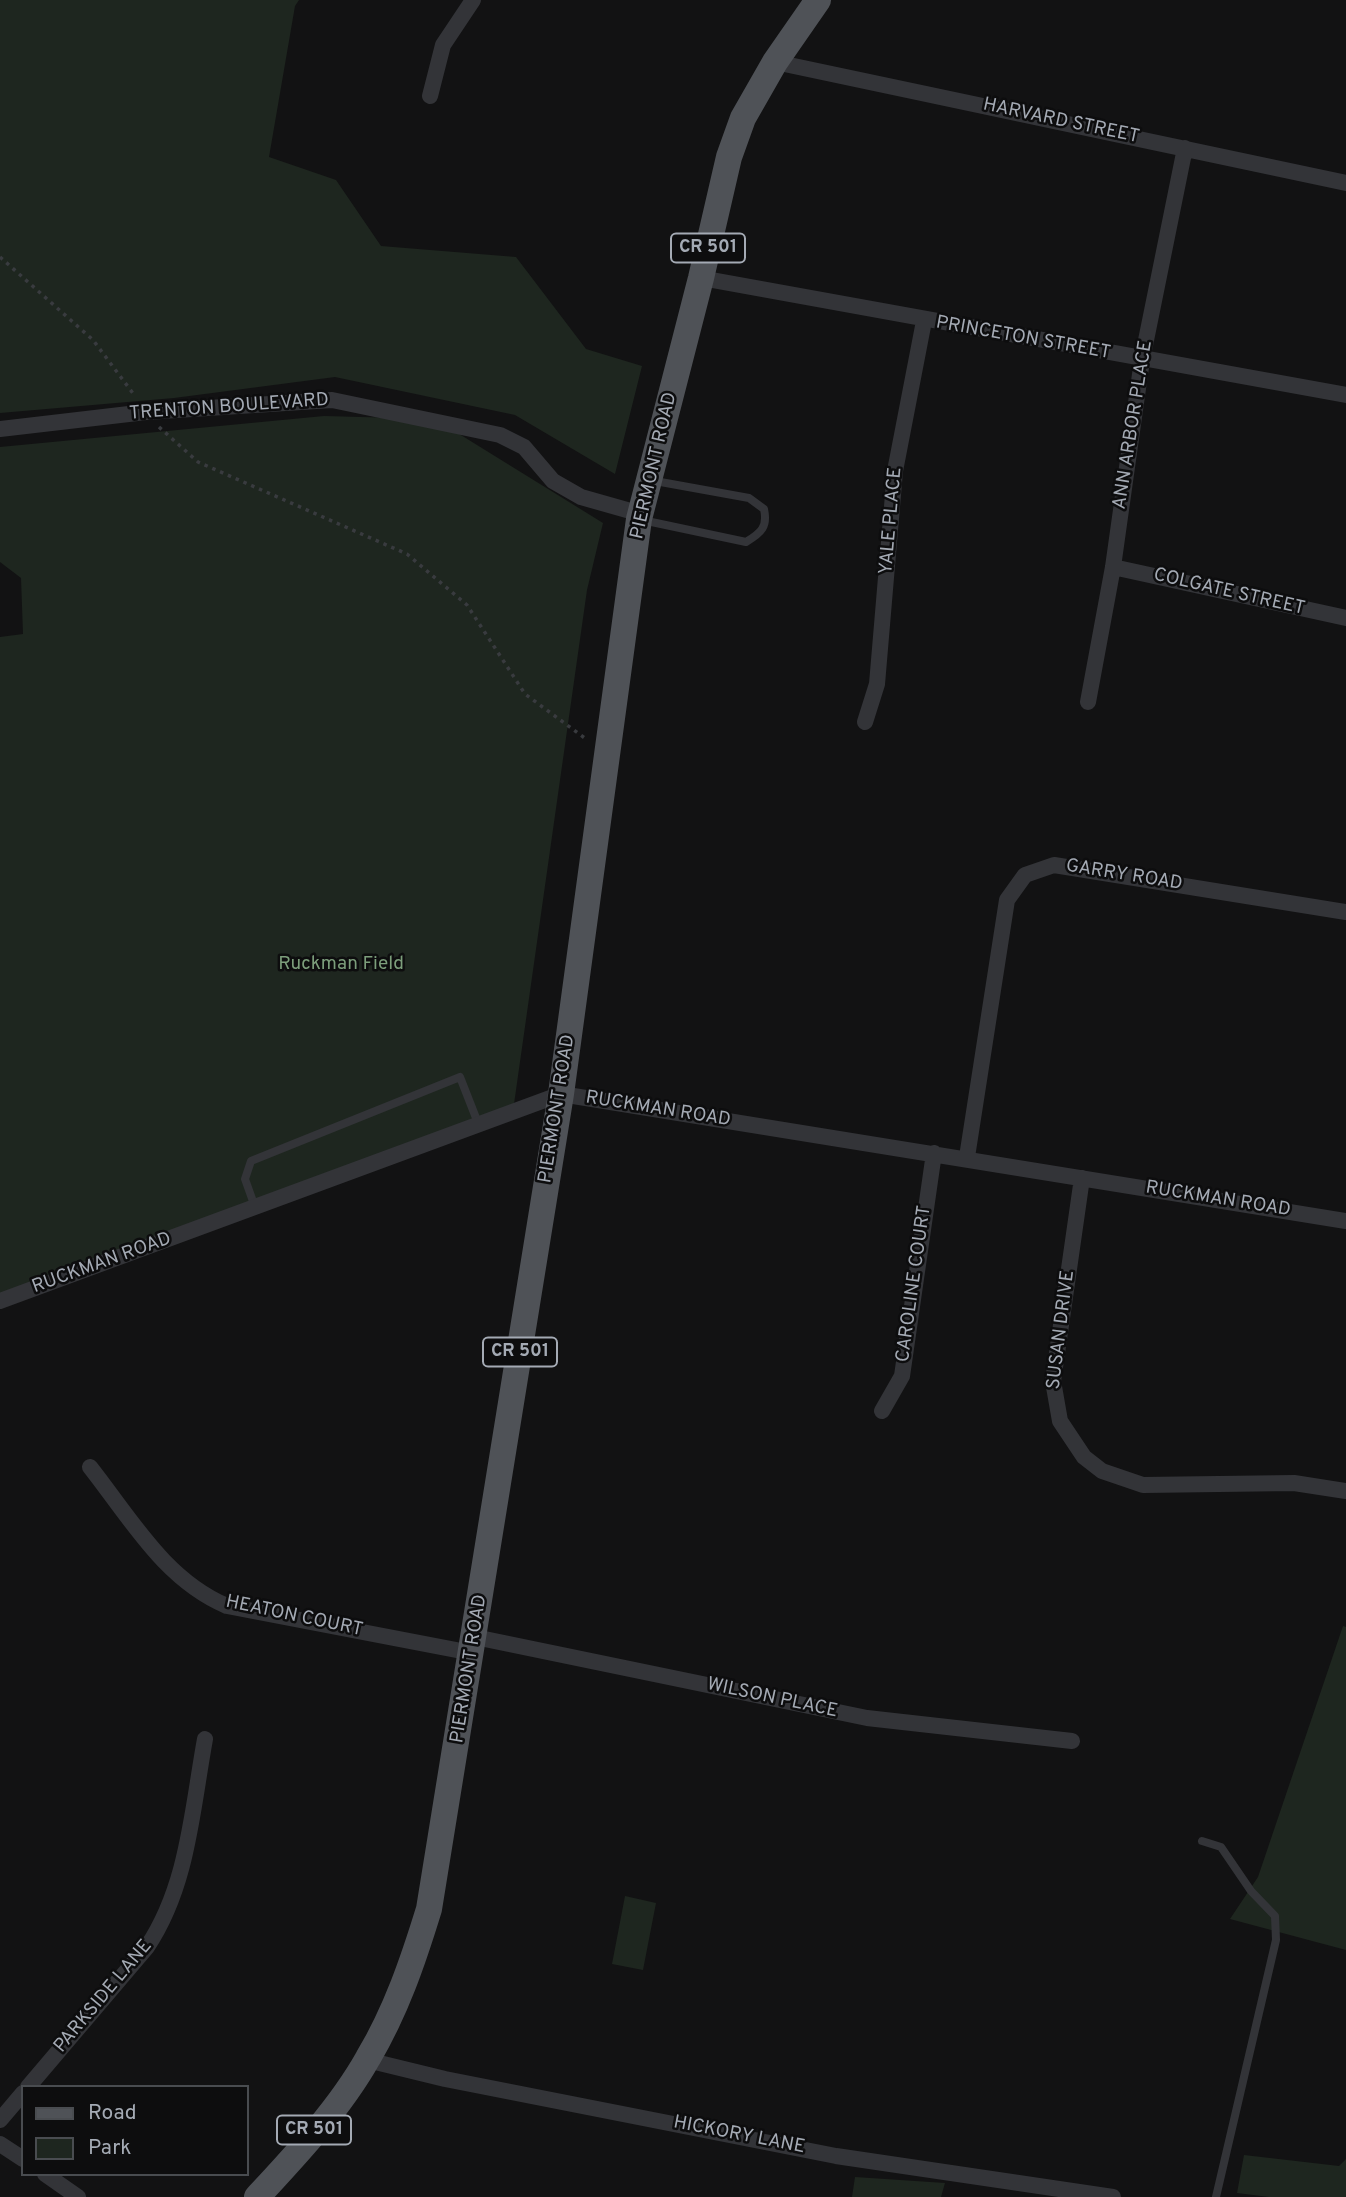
<!DOCTYPE html>
<html>
<head>
<meta charset="utf-8">
<style>
	body { margin:0 }
	#map { position:relative; width:1346px; height:2197px; overflow:hidden; background:#121213; font-family:Overpass,sans-serif }
	canvas { display:block }
	.legend { position:absolute; left:21px; top:2085px; width:228px; height:91px; box-sizing:border-box; background:#0d0d0e; border:2px solid #494c50; margin:0; padding:9px 12px; list-style:none; font-size:21px; color:#a4aab4 }
	.legend li { display:flex; align-items:center; gap:14px; height:35px }
	.legend b { width:35px; border:2px solid #494c50 }
</style>
</head>
<body>
<div id="map">
<canvas width="1346" height="2197"></canvas>
<ul class="legend">
<li><b style="height:9px;background:#4f5257"></b>Road</li>
<li><b style="height:19px;background:#1e261f"></b>Park</li>
</ul>
</div>
<script>
const ctx = document.querySelector('canvas').getContext('2d');
ctx.lineJoin = 'round';
function paint(path, color) {
  ctx.fillStyle = color;
  ctx.fill(path, 'evenodd');
}
function stroke(path, color, width, dash) {
  ctx.strokeStyle = color;
  ctx.lineWidth = width;
  ctx.lineCap = dash ? 'butt' : 'round';
  ctx.setLineDash(dash || []);
  ctx.stroke(path);
}
function label(font, color, halo, rows, align = 'center') {
  ctx.font = font + ' Overpass,sans-serif';
  ctx.lineWidth = 5;
  ctx.setLineDash([]);
  ctx.textBaseline = 'middle';
  ctx.strokeStyle = halo;
  ctx.fillStyle = color;
  for (const [text, x, y, turn = 0] of rows) {
    ctx.save();
    ctx.translate(x, y);
    ctx.rotate((+turn || 0) * Math.PI / 180);
    ctx.textAlign = isNaN(turn) ? turn : align;
    if (halo) ctx.strokeText(text, 0, 0);
    ctx.fillText(text, 0, 0);
    ctx.restore();
  }
}
paint(new Path2D(`
	M0,0H299L295,6L269,157L336,180L381,246L516,257L586,349L642,366L615,474L515,415L335,377L174,398L0,413Z
	M324,416L435,419L603,523L587,590L514,1104L0,1299V637L23,634L21,578L0,562V447Z
	M1343,1626L1346,1627V1950L1230,1919L1258,1877Z
	M625,1896L656,1903L643,1970L612,1964Z
	M1244,2155L1339,2166L1346,2159V2197H1269L1237,2193Z
	M855,2177L945,2183L941,2197H852Z`), '#1e261f');
stroke(new Path2D(`
	M0,257L93,340L135,396
	M159,427L198,462L407,554L467,605L525,694L586,739`), '#393b3f', 3.5, [3.5, 5]);
stroke(new Path2D(`
	M642,520L746,542C761,533 768,527 764,509L749,498L655,481
	M255,1207L245,1179L251,1161L460,1077L478,1123
	M1202,1841L1221,1847L1251,1891L1275,1916L1276,1940L1216,2197`), '#333438', 8);
stroke(new Path2D(`
	M775,62L1346,183
	M430,96L443,45L473,0
	M701,278L1346,395
	M0,429L146,412L332,400L500,435L524,447L553,481L581,497L641,514
	M1113,567L1346,618
	M1088,702L1113,567L1142,360L1185,148
	M865,722L877,684L895,471L924,321
	M967,1157L1007,900L1025,875L1054,865L1346,912
	M1082,1178L1053,1381L1060,1421L1084,1457L1102,1471L1143,1485L1294,1483L1346,1491
	M0,1301L561,1094L1346,1221
	M882,1411L902,1376L934,1153
	M90,1467C131,1519 165,1580 227,1606L472,1653
	M475,1637L867,1718L1072,1741
	M367,2060L445,2079L836,2156L1113,2197
	M28,2087L147,1947C188,1886 192,1810 205,1739
	M0,2120L23,2093
	M0,2144L23,2159
	M45,2174L78,2197`), '#333438', 16);
stroke(new Path2D(`
	M257,2197C296,2155 340,2108 368,2058C396,2011 413,1961 429,1909L561,1094L639,519L701,278L729,157L743,118L775,62L818,0`), '#4f5257', 26);
for (const [x, y, w] of [
	[708,248,74],
	[520,1352,74],
	[314,2130,74]
]) {
  const box = new Path2D();
  box.roundRect(x - w / 2, y - 14.5, w, 29, 5);
  ctx.fillStyle = '#0d0d0e';
  ctx.fill(box);
  stroke(box, '#a4aab4', 2);
}
label('bold 18px', '#a4aab4', null, [
	["CR 501",708,248],
	["CR 501",520,1352],
	["CR 501",314,2130]
]);
label('19px', '#a4aab4', '#0d0d0e', [
	["HARVARD STREET",1061,122,12],
	["PRINCETON STREET",1023,339,10],
	["TRENTON BOULEVARD",229,408,-4],
	["ANN ARBOR PLACE",1134,425,-81],
	["PIERMONT ROAD",655,466,-77],
	["YALE PLACE",892,521,-85],
	["COLGATE STREET",1229,593,13],
	["GARRY ROAD",1124,876,9],
	["PIERMONT ROAD",558,1109,-81],
	["RUCKMAN ROAD",658,1110,9],
	["RUCKMAN ROAD",1218,1200,9],
	["RUCKMAN ROAD",102,1264,-20],
	["CAROLINE COURT",915,1284,-82],
	["SUSAN DRIVE",1062,1330,-83],
	["HEATON COURT",294,1617,12],
	["PIERMONT ROAD",470,1669,-81],
	["WILSON PLACE",772,1699,12],
	["PARKSIDE LANE",104,1997,-50],
	["HICKORY LANE",739,2136,11]
]);
label('19px', '#7c9e7b', '#0d0d0e', [
	["Ruckman Field",341,965]
]);
</script>
</body>
</html>
